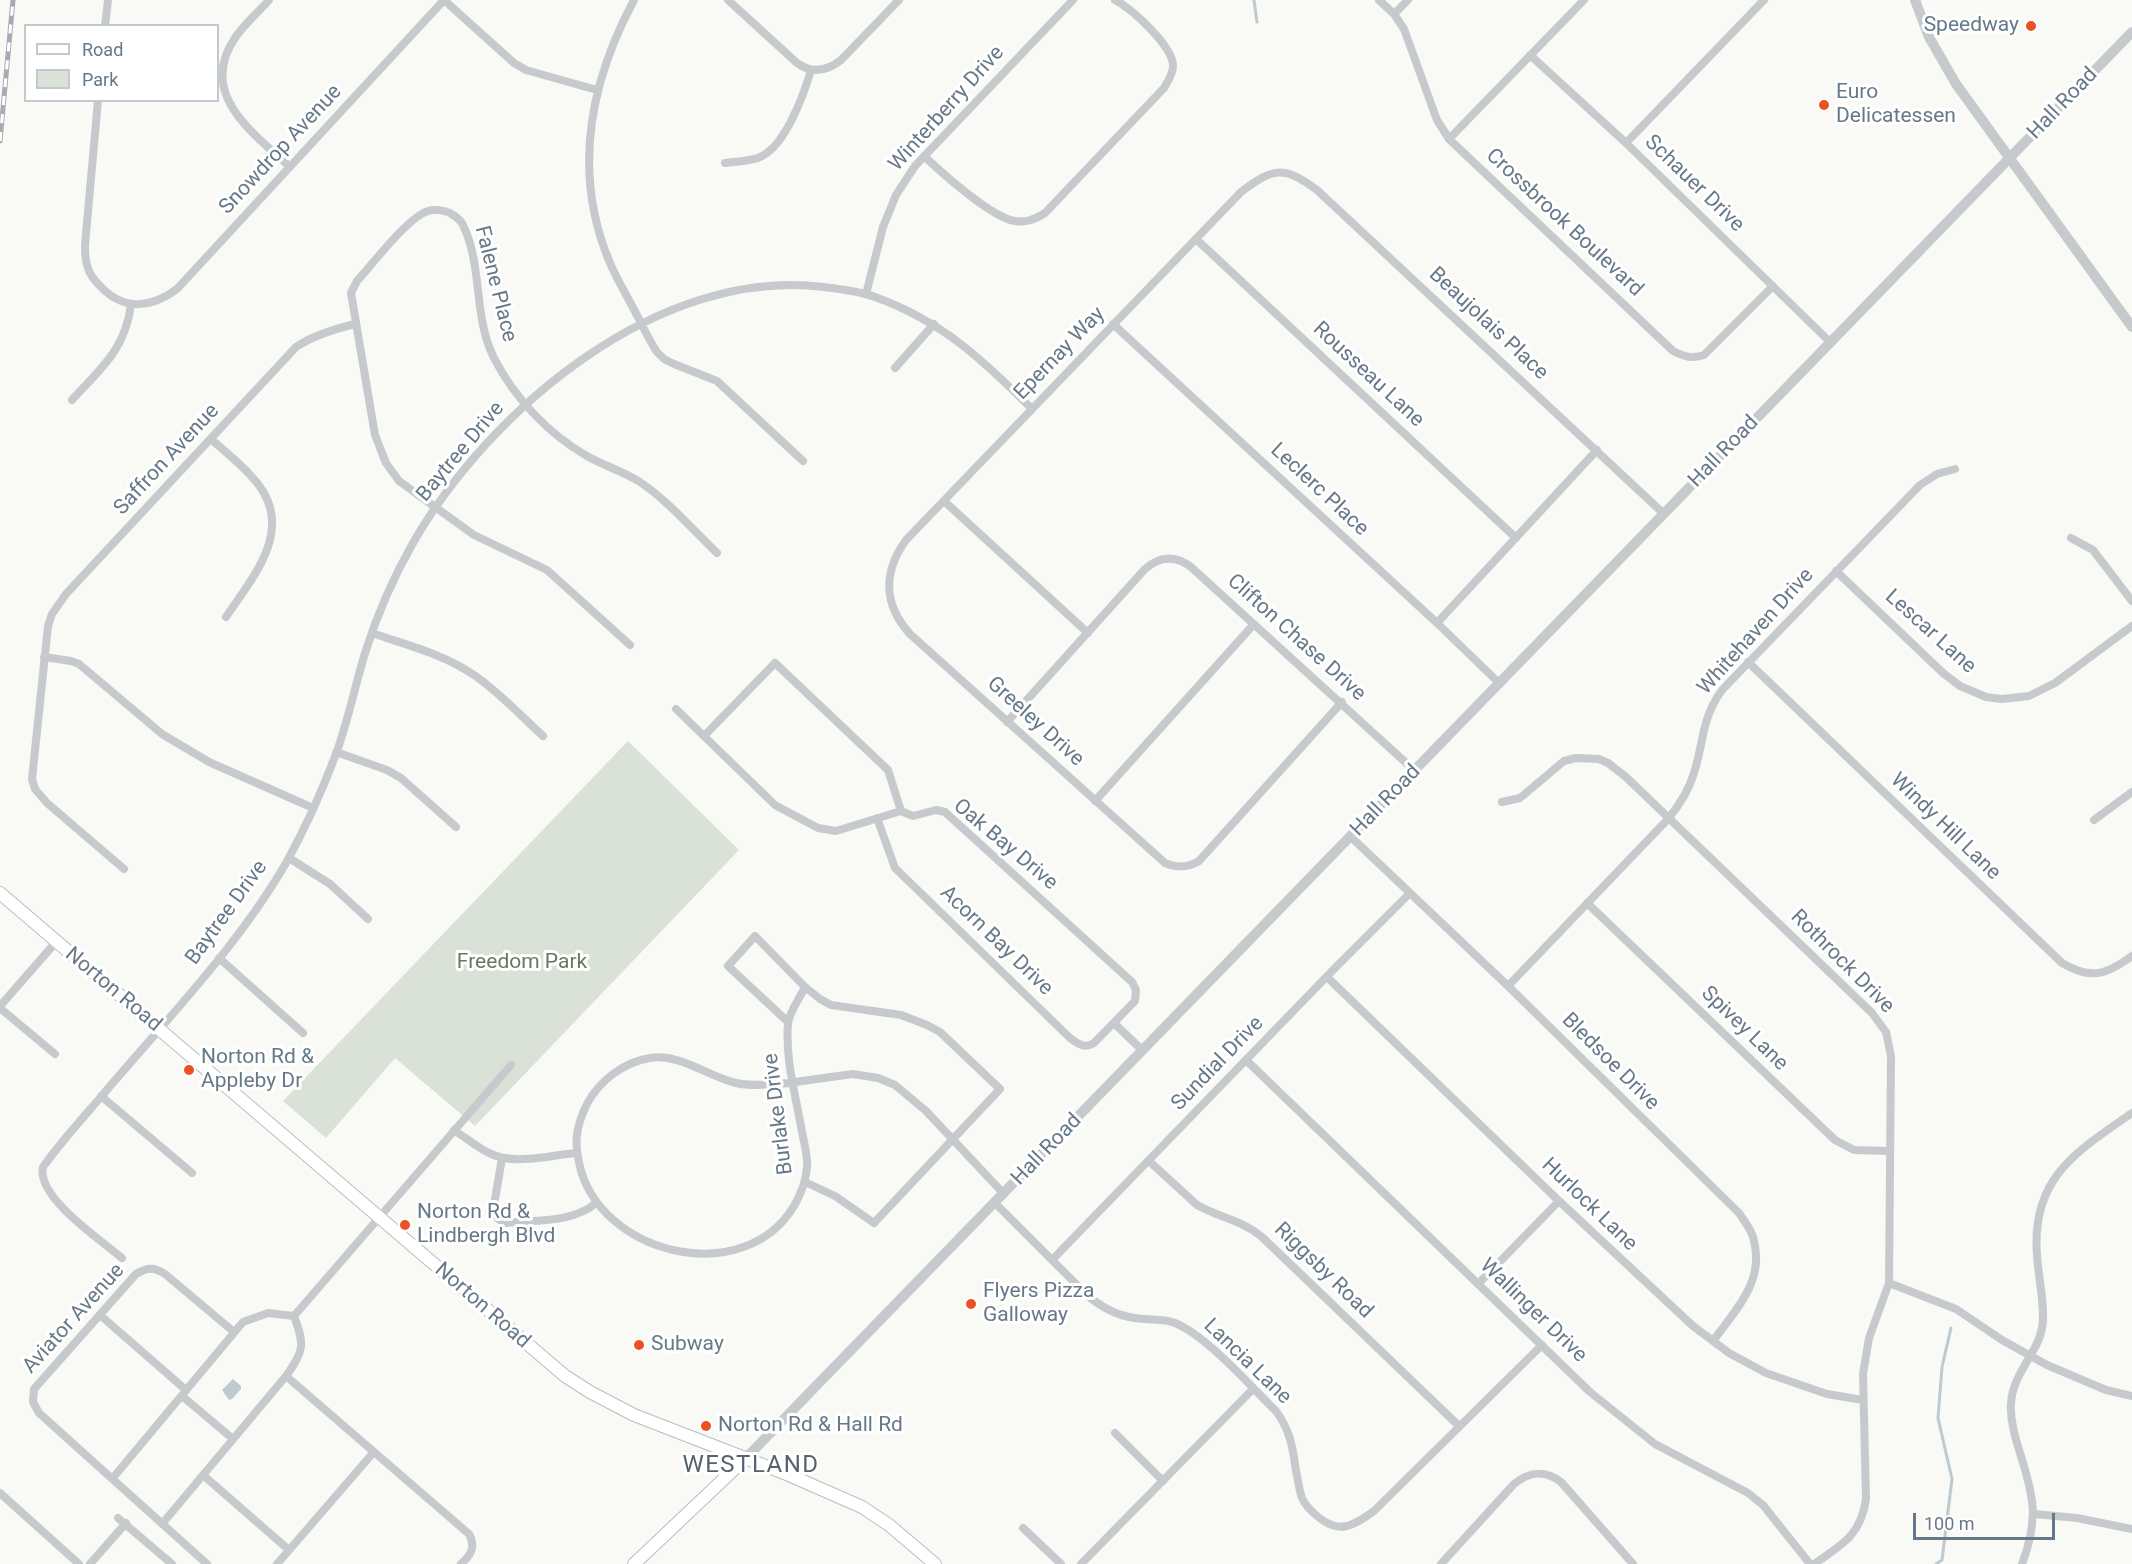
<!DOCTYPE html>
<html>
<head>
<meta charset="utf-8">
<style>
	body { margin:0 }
	#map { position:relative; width:2132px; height:1564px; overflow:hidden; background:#f9f9f6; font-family:Roboto,sans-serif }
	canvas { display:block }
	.legend { position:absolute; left:24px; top:24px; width:195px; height:78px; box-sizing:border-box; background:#fff; border:2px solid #c2c9cf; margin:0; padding:8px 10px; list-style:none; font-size:18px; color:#667988 }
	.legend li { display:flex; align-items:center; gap:12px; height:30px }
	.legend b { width:30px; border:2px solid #c2c9cf }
	.scale { position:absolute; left:1913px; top:1513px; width:142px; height:27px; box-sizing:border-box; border:3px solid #667988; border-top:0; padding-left:8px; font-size:18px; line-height:21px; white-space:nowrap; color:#667988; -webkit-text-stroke:4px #fff; paint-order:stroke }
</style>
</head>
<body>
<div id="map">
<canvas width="2132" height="1564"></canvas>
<ul class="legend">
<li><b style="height:8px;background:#fff"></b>Road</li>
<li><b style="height:16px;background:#dae1d7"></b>Park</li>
</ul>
<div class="scale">100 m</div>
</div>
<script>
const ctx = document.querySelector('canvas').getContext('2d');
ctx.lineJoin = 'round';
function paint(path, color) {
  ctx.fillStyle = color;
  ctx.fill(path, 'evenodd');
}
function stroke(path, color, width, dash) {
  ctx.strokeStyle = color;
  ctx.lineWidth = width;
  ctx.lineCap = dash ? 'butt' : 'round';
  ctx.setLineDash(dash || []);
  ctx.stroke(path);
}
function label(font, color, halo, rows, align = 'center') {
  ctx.font = font + ' Roboto,sans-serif';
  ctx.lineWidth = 6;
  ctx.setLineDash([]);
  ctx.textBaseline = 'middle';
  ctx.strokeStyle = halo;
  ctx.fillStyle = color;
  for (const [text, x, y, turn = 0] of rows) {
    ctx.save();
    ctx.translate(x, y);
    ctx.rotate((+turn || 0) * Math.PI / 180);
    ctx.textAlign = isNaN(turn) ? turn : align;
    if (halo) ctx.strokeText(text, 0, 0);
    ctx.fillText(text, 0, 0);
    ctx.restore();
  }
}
paint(new Path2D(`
	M628,741L739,850L475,1126L395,1058L326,1138L283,1101Z`), '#dae1d7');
paint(new Path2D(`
	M233,1379L241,1386V1389L232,1399L229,1400L222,1390Z`), '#bfcace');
stroke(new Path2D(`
	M1254,0L1257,22
	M1936,1564L1942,1560L1952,1479L1938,1418L1942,1367L1951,1328`), '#bfcace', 3);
const secondary = new Path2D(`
	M0,893L565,1376L590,1392L634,1415L789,1475L862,1507L889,1525L935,1564
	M634,1564L746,1458`);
stroke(secondary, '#b8bec2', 14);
stroke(new Path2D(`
	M269,0C258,13 244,24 235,38C197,94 253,133 290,167
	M634,0C589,84 572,173 610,263C616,277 624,291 631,304C640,320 647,337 657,352L664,359L674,364L717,381L803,461
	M728,0L797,63C812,74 827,71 841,60L899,0
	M1379,0L1394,14L1404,29L1437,120L1449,139L1673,351C1685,357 1692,359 1704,355L1773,286
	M1394,14L1408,0
	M105,26L108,0
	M1530,55L1626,143L1831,343
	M98,100L85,245C85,253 85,261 88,268C90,276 96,282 101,287C124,311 152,308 177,289L444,0L514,63L526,70L597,90
	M1449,139L1584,0
	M1626,143L1764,0
	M924,156C942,173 992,218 1015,221C1027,223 1035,219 1045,213L1164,88C1168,81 1173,74 1173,66C1173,46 1132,9 1115,0
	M725,163C736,161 752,162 762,156C786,144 804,94 811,70
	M1196,239L1516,538
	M866,294L883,227L896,195L915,166L1073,0
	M1113,324L1437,623L1500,684
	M895,368L934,324
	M72,400C101,368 125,350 131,305
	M211,439C224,451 240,463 252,477C298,526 255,574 226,617
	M944,501L1088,633
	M2071,538L2093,550L2132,601
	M1836,571L1943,673L1960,686L1986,697L2002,699L2029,696L2055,683L2132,626
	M1437,623L1597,450
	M372,633C406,645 444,654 474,675C499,692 520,715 543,736
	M630,645L547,570L474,535L399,481L386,463L375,435L351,293L357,281C372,265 408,217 428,211C434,209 444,210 450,213C455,216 461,220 463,225C483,266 473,317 494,358C514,397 548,434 587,456C604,466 623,471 640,482C668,501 693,530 717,553
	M44,657L71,661L79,664L162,734L209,762L313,808
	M1748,662L2062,963C2091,980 2106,975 2132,956
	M1342,702L1199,861C1187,868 1177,868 1165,863L910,634C883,604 883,572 906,540L1241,192C1273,168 1283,165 1317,190L1664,514
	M676,709L775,805L818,828L836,831L901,811L913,816L936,810L945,812L1132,982L1136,990L1135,1001L1094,1043C1085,1049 1078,1044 1070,1038L895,868L877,818
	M1007,722L1145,569C1160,556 1175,555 1191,567L1415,771
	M704,736L775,663L888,770L901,811
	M336,752L387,770L401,778L456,827
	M1095,801L1254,624
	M1502,802L1520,798L1564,761L1576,758L1599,759L1608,763L1626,777L1872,1013L1886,1032L1891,1056L1889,1283L1869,1338L1863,1374L1866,1499C1861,1535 1842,1545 1814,1564
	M2094,820L2132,792
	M1351,837L1508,986L1739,1213C1744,1221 1751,1229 1753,1237C1766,1280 1737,1308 1713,1341
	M289,858L330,884L368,919
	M124,869L47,803L35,789L32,779L48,626L52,614L66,594L296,347C314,335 334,329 355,324
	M1587,903L1835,1140L1854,1150L1889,1151
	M219,958L303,1033
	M1327,977L1559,1201L1693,1326L1729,1353L1766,1373L1827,1394L1863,1400
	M1508,986L1669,818C1680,804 1689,790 1694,773C1704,742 1701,719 1722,690L1920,485L1937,474L1955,469
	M805,987C800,998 789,1012 788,1024C785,1059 796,1097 802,1132C804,1143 808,1156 807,1167C806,1181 801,1194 794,1206C745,1287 610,1257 582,1174C574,1147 574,1130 587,1104C599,1081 624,1062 650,1058C680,1053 707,1076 736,1083C753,1087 772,1084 790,1083L802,1081L853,1074L878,1078L895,1085L926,1111L1004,1194
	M0,1006L56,942
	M0,1008L55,1054
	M788,1022L728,966L755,936L805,987L820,999L831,1005L901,1015L927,1025L940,1032L1000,1089L874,1223L835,1196L805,1182
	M1115,1024L1143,1051
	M1246,1060L1590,1392L1655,1444L1748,1493L1763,1505L1810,1564
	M101,1096L192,1173
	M454,1130C469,1140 486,1155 504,1158C527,1162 553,1155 576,1153
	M502,1158L493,1211C496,1218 499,1221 506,1223C535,1220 573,1223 596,1203
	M1149,1161L1197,1205C1220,1218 1240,1219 1262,1237L1459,1426
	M995,1203L1089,1297C1106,1310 1122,1318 1144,1319C1154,1320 1165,1319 1175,1323C1207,1336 1250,1386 1276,1411C1290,1430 1293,1448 1296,1471C1298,1479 1299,1490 1302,1498C1305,1505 1311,1511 1317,1516C1339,1535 1353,1526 1374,1511L1542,1345
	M122,1258C101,1240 36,1197 43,1167C60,1143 81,1120 100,1098C164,1022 236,949 286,863C305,829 322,791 336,754C348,721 355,686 365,653C377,615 393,578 413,543C490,409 660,266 824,287C841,289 859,291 875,297C942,321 983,360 1032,409
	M1052,1260L1334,969L1410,893
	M1479,1283L1559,1201
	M1889,1283L1956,1309L2002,1340L2047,1365L2106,1390L2132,1396
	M100,1315L186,1390
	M294,1316L511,1065
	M286,1376L469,1534C476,1547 471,1555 461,1564
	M182,1396L233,1439
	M1115,1433L1163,1481
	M203,1475L289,1550
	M112,1479L243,1322L268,1313L294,1316
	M0,1493L79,1564
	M2034,1514L2077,1518L2132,1529
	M118,1518L172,1564
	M162,1524L286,1376C304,1351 305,1345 294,1316
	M1023,1528L1061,1564
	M90,1564L126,1523
	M207,1564L39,1413L33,1402L34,1389L136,1274C148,1267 154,1267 165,1274L234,1332
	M277,1564L373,1453
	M1081,1564L1253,1389
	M1441,1564L1514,1484C1530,1471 1545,1470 1561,1482L1633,1564
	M2022,1564C2039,1519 2034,1497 2020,1453C2015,1437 2010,1420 2011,1404C2012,1374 2038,1353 2042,1328C2046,1309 2038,1276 2037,1255C2031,1178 2076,1152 2132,1113`), '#c6cacd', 8);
stroke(new Path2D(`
	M1915,0L1929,37L1956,84L2132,327
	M746,1458L2132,32`), '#c6cacd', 10);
stroke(secondary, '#fff', 12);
const rail = new Path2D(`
	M0,141L13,0`);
stroke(rail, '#a6adb2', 5);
stroke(rail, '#fff', 3, [9]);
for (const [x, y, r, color] of [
	[2031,26,6,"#ea5125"],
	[1824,105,6,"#ea5125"],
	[189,1070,6,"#ea5125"],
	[405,1225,6,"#ea5125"],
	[971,1304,6,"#ea5125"],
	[639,1345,6,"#ea5125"],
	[706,1426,6,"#ea5125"]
]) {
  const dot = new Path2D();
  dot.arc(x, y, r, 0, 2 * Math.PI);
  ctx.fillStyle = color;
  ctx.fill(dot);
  stroke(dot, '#fff', 2);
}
label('21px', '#667988', '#fff', [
	["Speedway",2019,26,"right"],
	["Euro",1836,93],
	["Delicatessen",1836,117],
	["Norton Rd &",201,1058],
	["Appleby Dr",201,1082],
	["Norton Rd &",417,1213],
	["Lindbergh Blvd",417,1237],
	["Flyers Pizza",983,1292],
	["Galloway",983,1316],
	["Subway",651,1345],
	["Norton Rd & Hall Rd",718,1426]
], 'left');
label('21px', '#667988', '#fff', [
	["Hall Road",2063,104,-46],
	["Winterberry Drive",947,109,-48],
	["Snowdrop Avenue",281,150,-47],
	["Schauer Drive",1694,184,44],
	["Crossbrook Boulevard",1564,223,43],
	["Falene Place",495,284,76],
	["Beaujolais Place",1488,324,43],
	["Epernay Way",1060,354,-46],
	["Rousseau Lane",1368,375,43],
	["Baytree Drive",461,452,-50],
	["Hall Road",1724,452,-46],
	["Saffron Avenue",167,460,-47],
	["Leclerc Place",1319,490,43],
	["Whitehaven Drive",1756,632,-48],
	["Lescar Lane",1930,632,42],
	["Clifton Chase Drive",1296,638,42],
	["Greeley Drive",1035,722,42],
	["Hall Road",1386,801,-46],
	["Windy Hill Lane",1945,827,44],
	["Oak Bay Drive",1005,845,40],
	["Baytree Drive",227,913,-54],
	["Acorn Bay Drive",996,941,44],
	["Rothrock Drive",1842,962,45],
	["Norton Road",113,990,40],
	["Spivey Lane",1744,1029,44],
	["Bledsoe Drive",1610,1062,45],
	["Sundial Drive",1218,1064,-46],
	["Burlake Drive",779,1114,-97],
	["Hall Road",1047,1150,-46],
	["Hurlock Lane",1589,1205,44],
	["Riggsby Road",1323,1271,44],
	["Norton Road",482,1306,41],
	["Wallinger Drive",1533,1311,44],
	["Aviator Avenue",74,1319,-48],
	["Lancia Lane",1247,1362,44]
]);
label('21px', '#667a62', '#fff', [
	["Freedom Park",522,963]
]);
ctx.letterSpacing = '1.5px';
label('24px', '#55626d', '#fff', [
	["WESTLAND",751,1466]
]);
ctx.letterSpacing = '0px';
</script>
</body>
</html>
